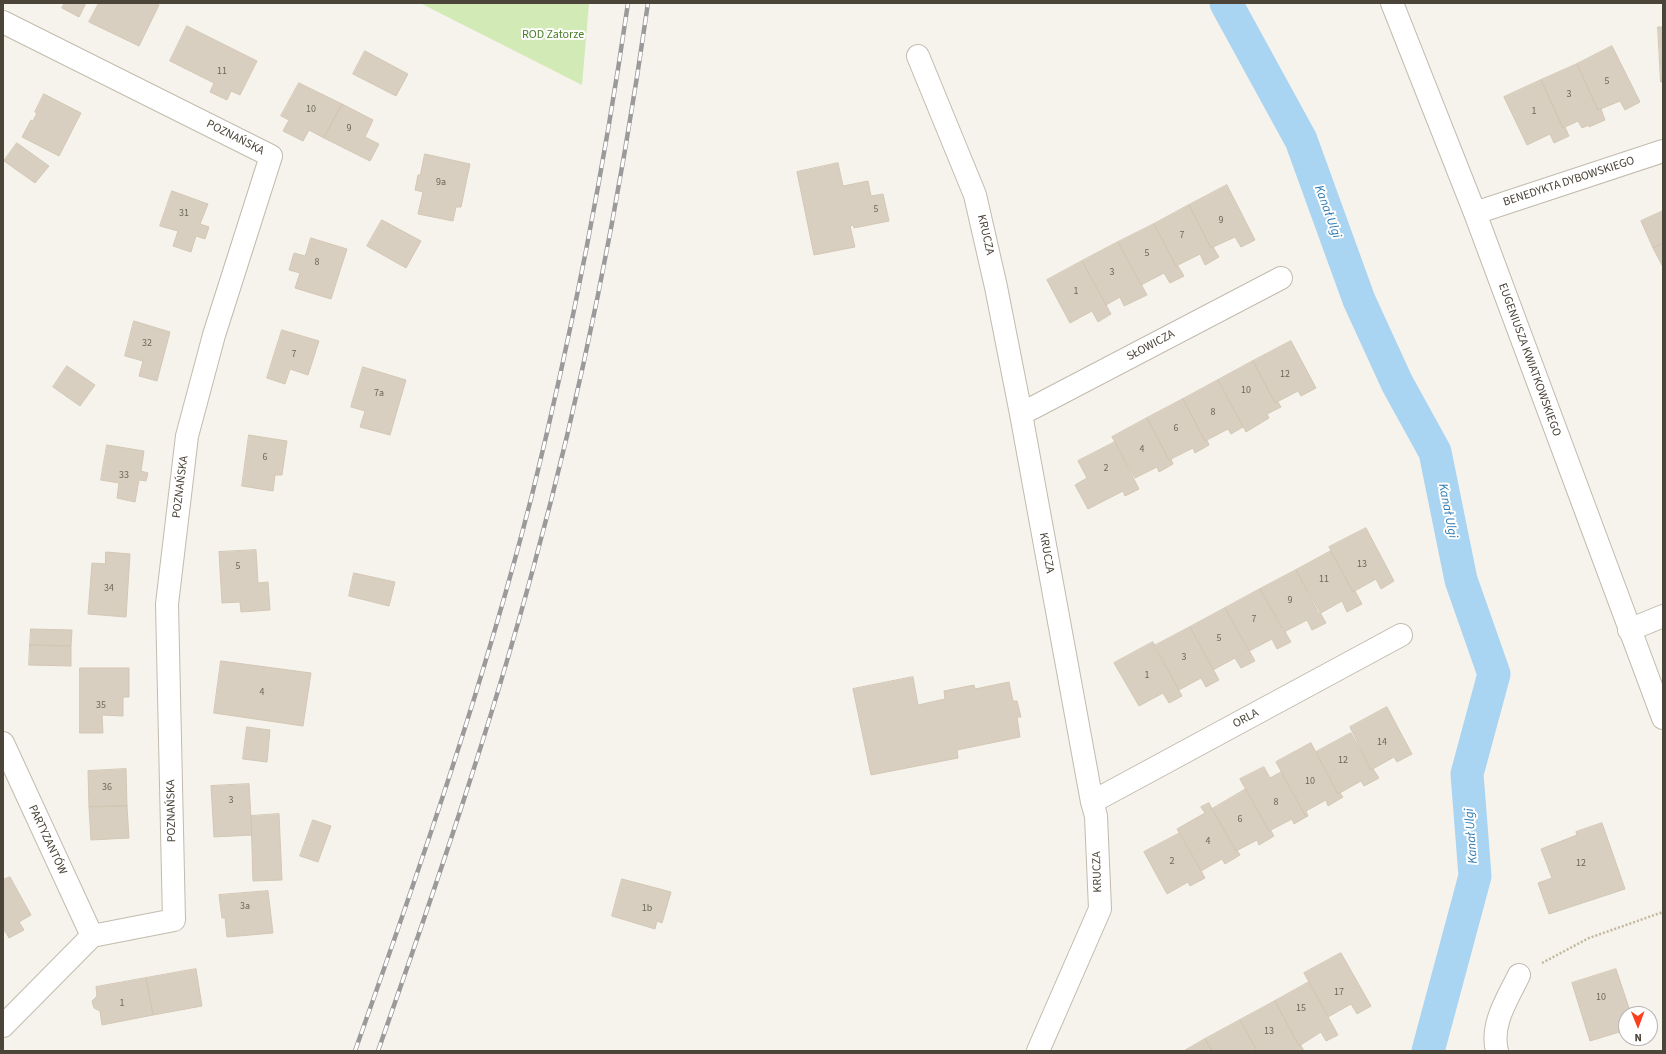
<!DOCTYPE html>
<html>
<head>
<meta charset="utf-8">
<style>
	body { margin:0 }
	#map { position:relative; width:1666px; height:1054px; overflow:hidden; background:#f6f3ec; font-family:"Source Sans 3",sans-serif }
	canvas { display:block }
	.frame { position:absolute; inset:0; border:4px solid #4b4439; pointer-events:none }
	.north { position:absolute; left:1618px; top:1006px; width:40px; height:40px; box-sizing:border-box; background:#fff; border:1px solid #b7b4b0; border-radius:50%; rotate:179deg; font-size:11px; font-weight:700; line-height:16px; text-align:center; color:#4b4439 }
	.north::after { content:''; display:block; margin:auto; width:14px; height:18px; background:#fc3f1d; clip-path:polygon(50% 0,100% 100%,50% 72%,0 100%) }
</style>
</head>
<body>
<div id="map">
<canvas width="1666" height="1054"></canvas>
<div class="frame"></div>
<div class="north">N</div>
</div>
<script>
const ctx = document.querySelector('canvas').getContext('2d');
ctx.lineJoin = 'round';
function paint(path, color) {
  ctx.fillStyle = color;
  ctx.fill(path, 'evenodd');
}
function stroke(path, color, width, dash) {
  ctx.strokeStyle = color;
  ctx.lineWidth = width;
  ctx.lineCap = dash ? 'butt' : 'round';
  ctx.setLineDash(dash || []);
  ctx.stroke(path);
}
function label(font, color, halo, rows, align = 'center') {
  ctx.font = font + ' "Source Sans 3",sans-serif';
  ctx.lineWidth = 4;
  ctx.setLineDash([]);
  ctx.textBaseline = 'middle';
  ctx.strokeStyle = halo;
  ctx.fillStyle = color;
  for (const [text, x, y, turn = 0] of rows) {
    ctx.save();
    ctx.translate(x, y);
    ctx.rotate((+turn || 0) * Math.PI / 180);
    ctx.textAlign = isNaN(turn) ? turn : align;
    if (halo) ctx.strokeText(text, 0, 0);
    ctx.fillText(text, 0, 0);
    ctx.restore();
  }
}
paint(new Path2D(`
	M420,3H589L582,85Z`), '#d2eab5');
stroke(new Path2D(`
	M1226,3L1301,140L1359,300L1397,383L1435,452L1461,580L1494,674L1467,774L1475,876L1428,1051`), '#a9d4f2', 33);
const building = new Path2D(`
	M65,3H86L79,17L62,8Z
	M99,3H155L159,5L139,46L89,22Z
	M187,26L257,61L240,95L231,91L227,100L210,92L214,83L170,61Z
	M1658,27H1663V82H1661Z
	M1612,46L1640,102L1625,110L1620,101L1598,110L1577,64Z
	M365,51L408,74L396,96L353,74Z
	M1577,64L1598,110L1601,109L1605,120L1589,127V125L1582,128L1578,121L1563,128L1541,80Z
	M1541,80L1563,128L1565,127L1569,136L1554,143L1550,134L1527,145L1504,97Z
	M299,83L342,104L324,138L309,130L303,141L283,131L289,120L281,116Z
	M44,94L81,113L59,156L22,137L31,120L33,121L37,113L35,112Z
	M342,104L373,120L365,137L379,144L370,161L324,138Z
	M17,143L49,166L35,183L4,161Z
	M425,154L470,164L461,207H456L453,221L418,214L423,192L415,190L418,175H420Z
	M838,163L843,186L868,181L871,196L883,194L889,221L854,228L853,225L850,226L855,247L814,255L797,172Z
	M1227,185L1255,240L1241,247L1235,237L1211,248L1189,205Z
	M172,191L208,204L200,224L209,227L205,239L196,236L191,252L173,246L178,231L160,226Z
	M1189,205L1211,248L1213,247L1219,257L1205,265L1200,254L1176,266L1154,224Z
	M1663,211V243L1653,248L1641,221Z
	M382,220L421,241L406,268L367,246Z
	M1154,224L1176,266H1178L1184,276L1170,283L1164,273L1141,285L1118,242Z
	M311,238L347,249L331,299L295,288L300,273L289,270L294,253L305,256Z
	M1118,242L1147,295L1124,306L1120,297L1106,305L1082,261Z
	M1663,243V267L1653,248Z
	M1082,261L1111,314L1098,322L1092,311L1070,323L1047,280Z
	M134,321L170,332L157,381L139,376L143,361L125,356Z
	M282,330L319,341L308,375L290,369L285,384L267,378Z
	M1291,341L1316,388L1301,396L1298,391L1275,403L1253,361Z
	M1253,361L1275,403L1278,402L1281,407L1267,414L1269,418L1246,432L1218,380Z
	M67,366L95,385L80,406L53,387Z
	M363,367L406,380L390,435L360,427L365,411L351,407Z
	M1218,380L1243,427L1231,434L1228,429L1205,441L1183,399Z
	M1183,399L1205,441L1207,440L1209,445L1195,453L1193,448L1169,460L1147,418Z
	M1147,418L1169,460L1171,459L1173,464L1159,472L1157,467L1135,478L1112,437Z
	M249,435L287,441L282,475H275L273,491L242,486Z
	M1115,442L1139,489L1125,496L1123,491L1088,509L1075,485L1087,478L1078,461Z
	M107,445L144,451L141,471L148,473L146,481L139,480L135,502L117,498L119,483L101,480Z
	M1366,528L1394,581L1381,589L1376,579L1353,592L1329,547Z
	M256,550L258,583L268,582L270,610L241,612L240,602L222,603L219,552Z
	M1331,551L1353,592L1355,591L1362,604L1347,612L1342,601L1319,614L1296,570Z
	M106,552L130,554L126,617L88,614L92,563L105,564Z
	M1296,570L1326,623L1312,630L1307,620L1284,632L1260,589Z
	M354,573L395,582L389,606L349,596Z
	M1260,589L1291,642L1277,649L1272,639L1249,651L1225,608Z
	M1225,608L1255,661L1241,668L1235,658L1213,670L1190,627Z
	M1190,627L1219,680L1206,687L1201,678L1179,690L1154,646Z
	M31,629L72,630L71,646L30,645Z
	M1153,642L1182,696L1169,703L1163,693L1139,706L1114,663Z
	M30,645L71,646V666L29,665Z
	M221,661L311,673L303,726L214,713Z
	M80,668H129V697H123V716L102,715L103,733H80Z
	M913,677L918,705L945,699L944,691L974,685L975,689L1009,682L1013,701H1017L1021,717H1017L1020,737L957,750L958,758L871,775L853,689Z
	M1387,707L1412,754L1397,762L1394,757L1371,770L1350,727Z
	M247,727L270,730L267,762L243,759Z
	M1351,733L1371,770L1373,769L1379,778L1364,786L1361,781L1338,794L1316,752Z
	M1311,743L1338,794L1340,793L1343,797L1328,806L1326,800L1306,811L1308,816L1306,817L1276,762Z
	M1264,767L1270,778L1281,772L1306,817L1294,824L1292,819L1269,831L1240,779Z
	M126,769L127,806L89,807L88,771Z
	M249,784L252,835L214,837L211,786Z
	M1246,789L1269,831H1271L1274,836L1259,845L1257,840L1236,851L1212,809Z
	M1209,803L1236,851L1237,850L1240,855L1225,864L1222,859L1201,871L1177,829L1205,813L1201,807Z
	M127,806L129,838L91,840L89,807Z
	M279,814L282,880L253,881L251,816Z
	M313,820L331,826L318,862L300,856Z
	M1602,823L1625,889L1549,914L1538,883L1552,878L1541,849L1577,835L1576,832Z
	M1180,833L1205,878L1190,886L1188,882L1167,894L1144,852Z
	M10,877L31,915L19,922L24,930L9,938L5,931H3V880Z
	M622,879L671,892L662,923L657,921L655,929L612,916Z
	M268,891L273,933L227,937L225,918H222L219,895Z
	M1341,953L1371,1006L1357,1014L1351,1004L1328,1017L1304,973Z
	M196,969L202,1006L153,1015L146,978Z
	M1616,969L1631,1014H1626V1030L1590,1041L1572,983Z
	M146,978L153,1015L102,1025L100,1011L94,1008L92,1001L97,996L96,987Z
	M1309,982L1338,1035L1326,1041L1321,1032L1299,1046L1275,1001Z
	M1275,1001L1299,1046L1300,1044L1304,1051H1257L1240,1020Z
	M1240,1020L1257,1051H1212L1205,1039Z
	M1205,1039L1212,1051H1184Z`);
paint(building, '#d8cfc1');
stroke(building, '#d3c7b4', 1);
const street = new Path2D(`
	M1392,3L1475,213L1663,718
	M3,22L271,156L214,335L187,436L167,604L174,920L92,936L3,1026
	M918,56L975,195L996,287L1021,414L1092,802L1096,816L1100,909L1038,1051
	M1475,213L1663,151
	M1021,414L1281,278
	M1629,630L1663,616
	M3,743L92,936
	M1092,802L1401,635
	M1497,1051C1490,1024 1508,998 1519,975`);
stroke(street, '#c2bbae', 24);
stroke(new Path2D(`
	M1542,963L1589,938L1663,912`), '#c4b79f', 2.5, [2, 2]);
stroke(street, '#fff', 22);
const rail = new Path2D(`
	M355,1051C420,868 484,683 532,495C572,333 604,169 628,3
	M378,1051C434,892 489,732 533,569C584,383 621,193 648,3`);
stroke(rail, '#9a9a9a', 4.5);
stroke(rail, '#fff', 3, [9]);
label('10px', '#6e675b', null, [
	["11",222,72],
	["5",1607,82],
	["3",1569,95],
	["10",311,110],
	["1",1534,112],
	["9",349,129],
	["9a",441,183],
	["5",876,210],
	["31",184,214],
	["9",1221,221],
	["7",1182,236],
	["5",1147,254],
	["8",317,263],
	["3",1112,273],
	["1",1076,292],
	["32",147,344],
	["7",294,355],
	["12",1285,375],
	["10",1246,391],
	["7a",379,394],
	["8",1213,413],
	["6",1176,429],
	["4",1142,450],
	["6",265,458],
	["2",1106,469],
	["33",124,476],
	["13",1362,565],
	["5",238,567],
	["11",1324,580],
	["34",109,589],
	["9",1290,601],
	["7",1254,620],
	["5",1219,639],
	["3",1184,658],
	["1",1147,676],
	["4",262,693],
	["35",101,706],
	["14",1382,743],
	["12",1343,761],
	["10",1310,782],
	["36",107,788],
	["3",231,801],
	["8",1276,803],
	["6",1240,820],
	["4",1208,842],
	["2",1172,862],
	["12",1581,864],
	["3a",245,907],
	["1b",647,909],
	["17",1339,993],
	["10",1601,998],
	["1",122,1004],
	["15",1301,1009],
	["13",1269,1032]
]);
label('12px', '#4a7f2a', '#fff', [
	["ROD Zatorze",553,35]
]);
label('12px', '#4b4439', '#fff', [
	["POZNAŃSKA",235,138,27],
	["BENEDYKTA DYBOWSKIEGO",1569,182,-18],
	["KRUCZA",985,235,77],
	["SŁOWICZA",1151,346,-28],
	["EUGENIUSZA KWIATKOWSKIEGO",1529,360,70],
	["POZNAŃSKA",181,487,-83],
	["KRUCZA",1046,553,80],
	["ORLA",1246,719,-28],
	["POZNAŃSKA",172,811,-91],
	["PARTYZANTÓW",47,840,65],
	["KRUCZA",1098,872,-92]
]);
label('italic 13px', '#2e7ab2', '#fff', [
	["Kanał Ulgi",1327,212,70],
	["Kanał Ulgi",1447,511,79],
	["Kanał Ulgi",1472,836,-94]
]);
</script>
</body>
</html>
